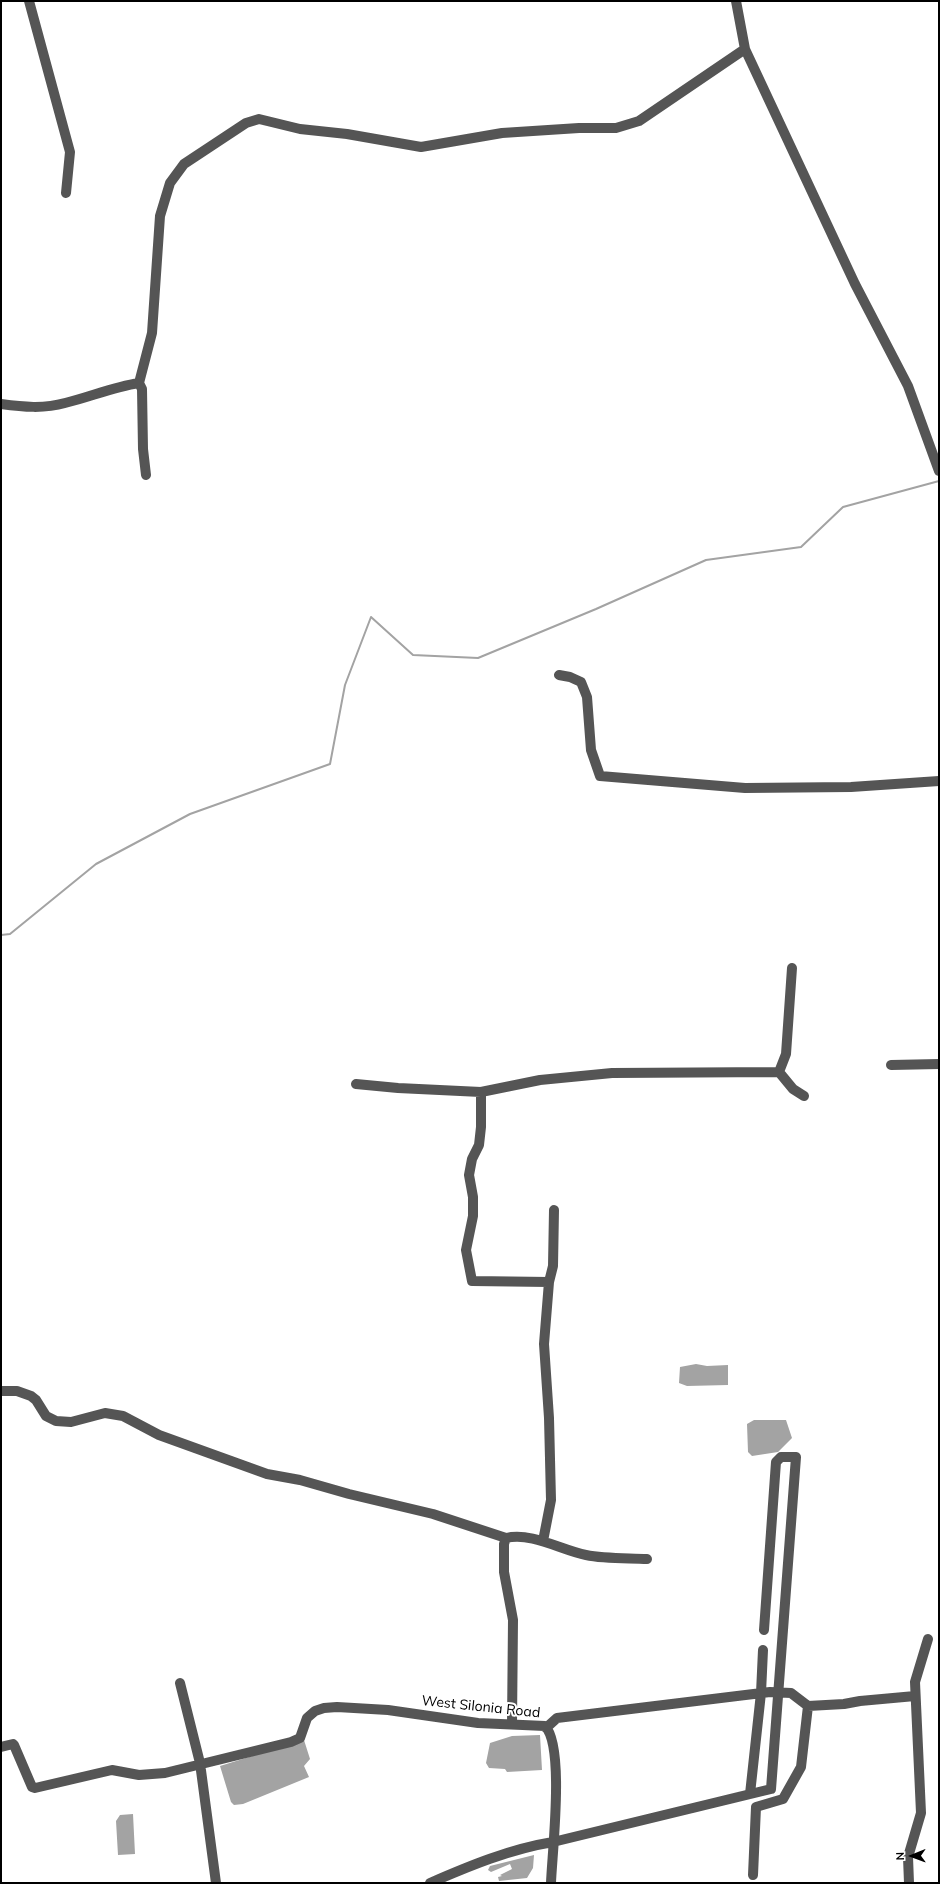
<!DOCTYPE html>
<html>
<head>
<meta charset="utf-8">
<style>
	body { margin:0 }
	#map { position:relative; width:940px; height:1884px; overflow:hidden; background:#fff; font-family:Mulish,sans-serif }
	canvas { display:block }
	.frame { position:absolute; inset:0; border:2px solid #000; pointer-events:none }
	.north { position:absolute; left:892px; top:1836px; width:40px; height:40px; -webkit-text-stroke:3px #fff; paint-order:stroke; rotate:269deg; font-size:11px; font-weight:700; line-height:16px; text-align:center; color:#000 }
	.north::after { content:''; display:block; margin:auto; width:14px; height:18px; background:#000; clip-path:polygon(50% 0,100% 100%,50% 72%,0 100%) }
</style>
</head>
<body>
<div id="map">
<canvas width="940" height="1884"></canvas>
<div class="frame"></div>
<div class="north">N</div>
</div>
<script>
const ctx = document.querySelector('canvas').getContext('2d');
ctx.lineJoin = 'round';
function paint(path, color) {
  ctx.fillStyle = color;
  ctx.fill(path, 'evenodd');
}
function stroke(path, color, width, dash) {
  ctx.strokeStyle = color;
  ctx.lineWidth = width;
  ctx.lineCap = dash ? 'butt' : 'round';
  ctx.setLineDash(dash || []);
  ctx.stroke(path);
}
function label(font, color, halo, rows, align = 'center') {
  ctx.font = font + ' Mulish,sans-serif';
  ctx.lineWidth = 4;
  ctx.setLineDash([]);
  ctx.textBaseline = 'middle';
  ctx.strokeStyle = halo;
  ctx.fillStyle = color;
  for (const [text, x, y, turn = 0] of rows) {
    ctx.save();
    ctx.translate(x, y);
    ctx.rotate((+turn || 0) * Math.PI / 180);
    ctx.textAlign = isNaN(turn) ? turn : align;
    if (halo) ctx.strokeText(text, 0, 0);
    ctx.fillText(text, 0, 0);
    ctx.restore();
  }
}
paint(new Path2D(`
	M696,1364L707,1366L728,1365V1385L687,1386L679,1383L680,1367Z
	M754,1420H786L792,1438L778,1452L752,1456L748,1452L747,1424Z
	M540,1735L542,1770L507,1772L505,1769L489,1768L486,1763L490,1743L512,1736Z
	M304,1740L310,1759L304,1766L309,1777L243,1804L234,1805L231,1802L220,1766Z
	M133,1814L135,1854L118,1855L116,1821L120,1815Z
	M534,1855L533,1868L527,1878L499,1881L498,1877L502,1876L500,1875L512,1869L510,1864L491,1872L488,1870L490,1866Z`), '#a3a3a3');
stroke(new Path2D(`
	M1,935L10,934L96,864L190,814L330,764L345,685L371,617L413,655L478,658L596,609L706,560L801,547L843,507L939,481`), '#a3a3a3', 2);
stroke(new Path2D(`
	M29,1L70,152L66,193
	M736,1L745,49L855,284L908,386L939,471
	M1,404C23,407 44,409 65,403C90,397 113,387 139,383
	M146,475L143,449L142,389L139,383L152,333L160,216L170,183L184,164L246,123L259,119L300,129L347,134L421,147L502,133L579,128H616L639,121L745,49
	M559,675L570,677L581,682L587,697L591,750L600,776L745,788L851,787L939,781
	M891,1065L939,1064
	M779,1072L786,1054L792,968
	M356,1084L398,1088L481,1092L540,1080L612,1073L779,1072L793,1089L804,1096
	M481,1092V1127L479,1145L472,1159L469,1175L473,1197V1216L466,1250L472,1281L549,1282
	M1,1391H17L31,1396L36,1400L46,1416L56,1421L71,1422L105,1413L123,1416L159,1435L267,1474L300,1480L349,1494L433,1514L506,1538C532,1532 561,1550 586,1555C605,1559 627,1558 647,1559
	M506,1538L504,1544V1572L513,1620L512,1724
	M543,1541L551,1500L549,1418L544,1344L549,1282L553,1266L554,1210
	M180,1683L200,1763L216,1883
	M546,1728L557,1718L770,1692L791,1693L808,1706L844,1704L860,1701L915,1696
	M1,1747L13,1744L14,1745L32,1787L35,1788L112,1770L139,1775L165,1773L291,1742L300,1738L307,1718L315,1711L324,1708L337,1707L388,1710L478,1723L545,1726C565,1746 552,1853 551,1883
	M750,1794L761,1693L763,1650
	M753,1875L756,1807L783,1799L801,1767L808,1706
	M430,1883C469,1866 510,1849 553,1842L771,1789L796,1457H781L776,1462L764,1630
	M909,1883L908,1857L921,1813L915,1682L928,1639`), '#555', 10);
label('14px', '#000', '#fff', [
	["West Silonia Road",481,1707,6]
]);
</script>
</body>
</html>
